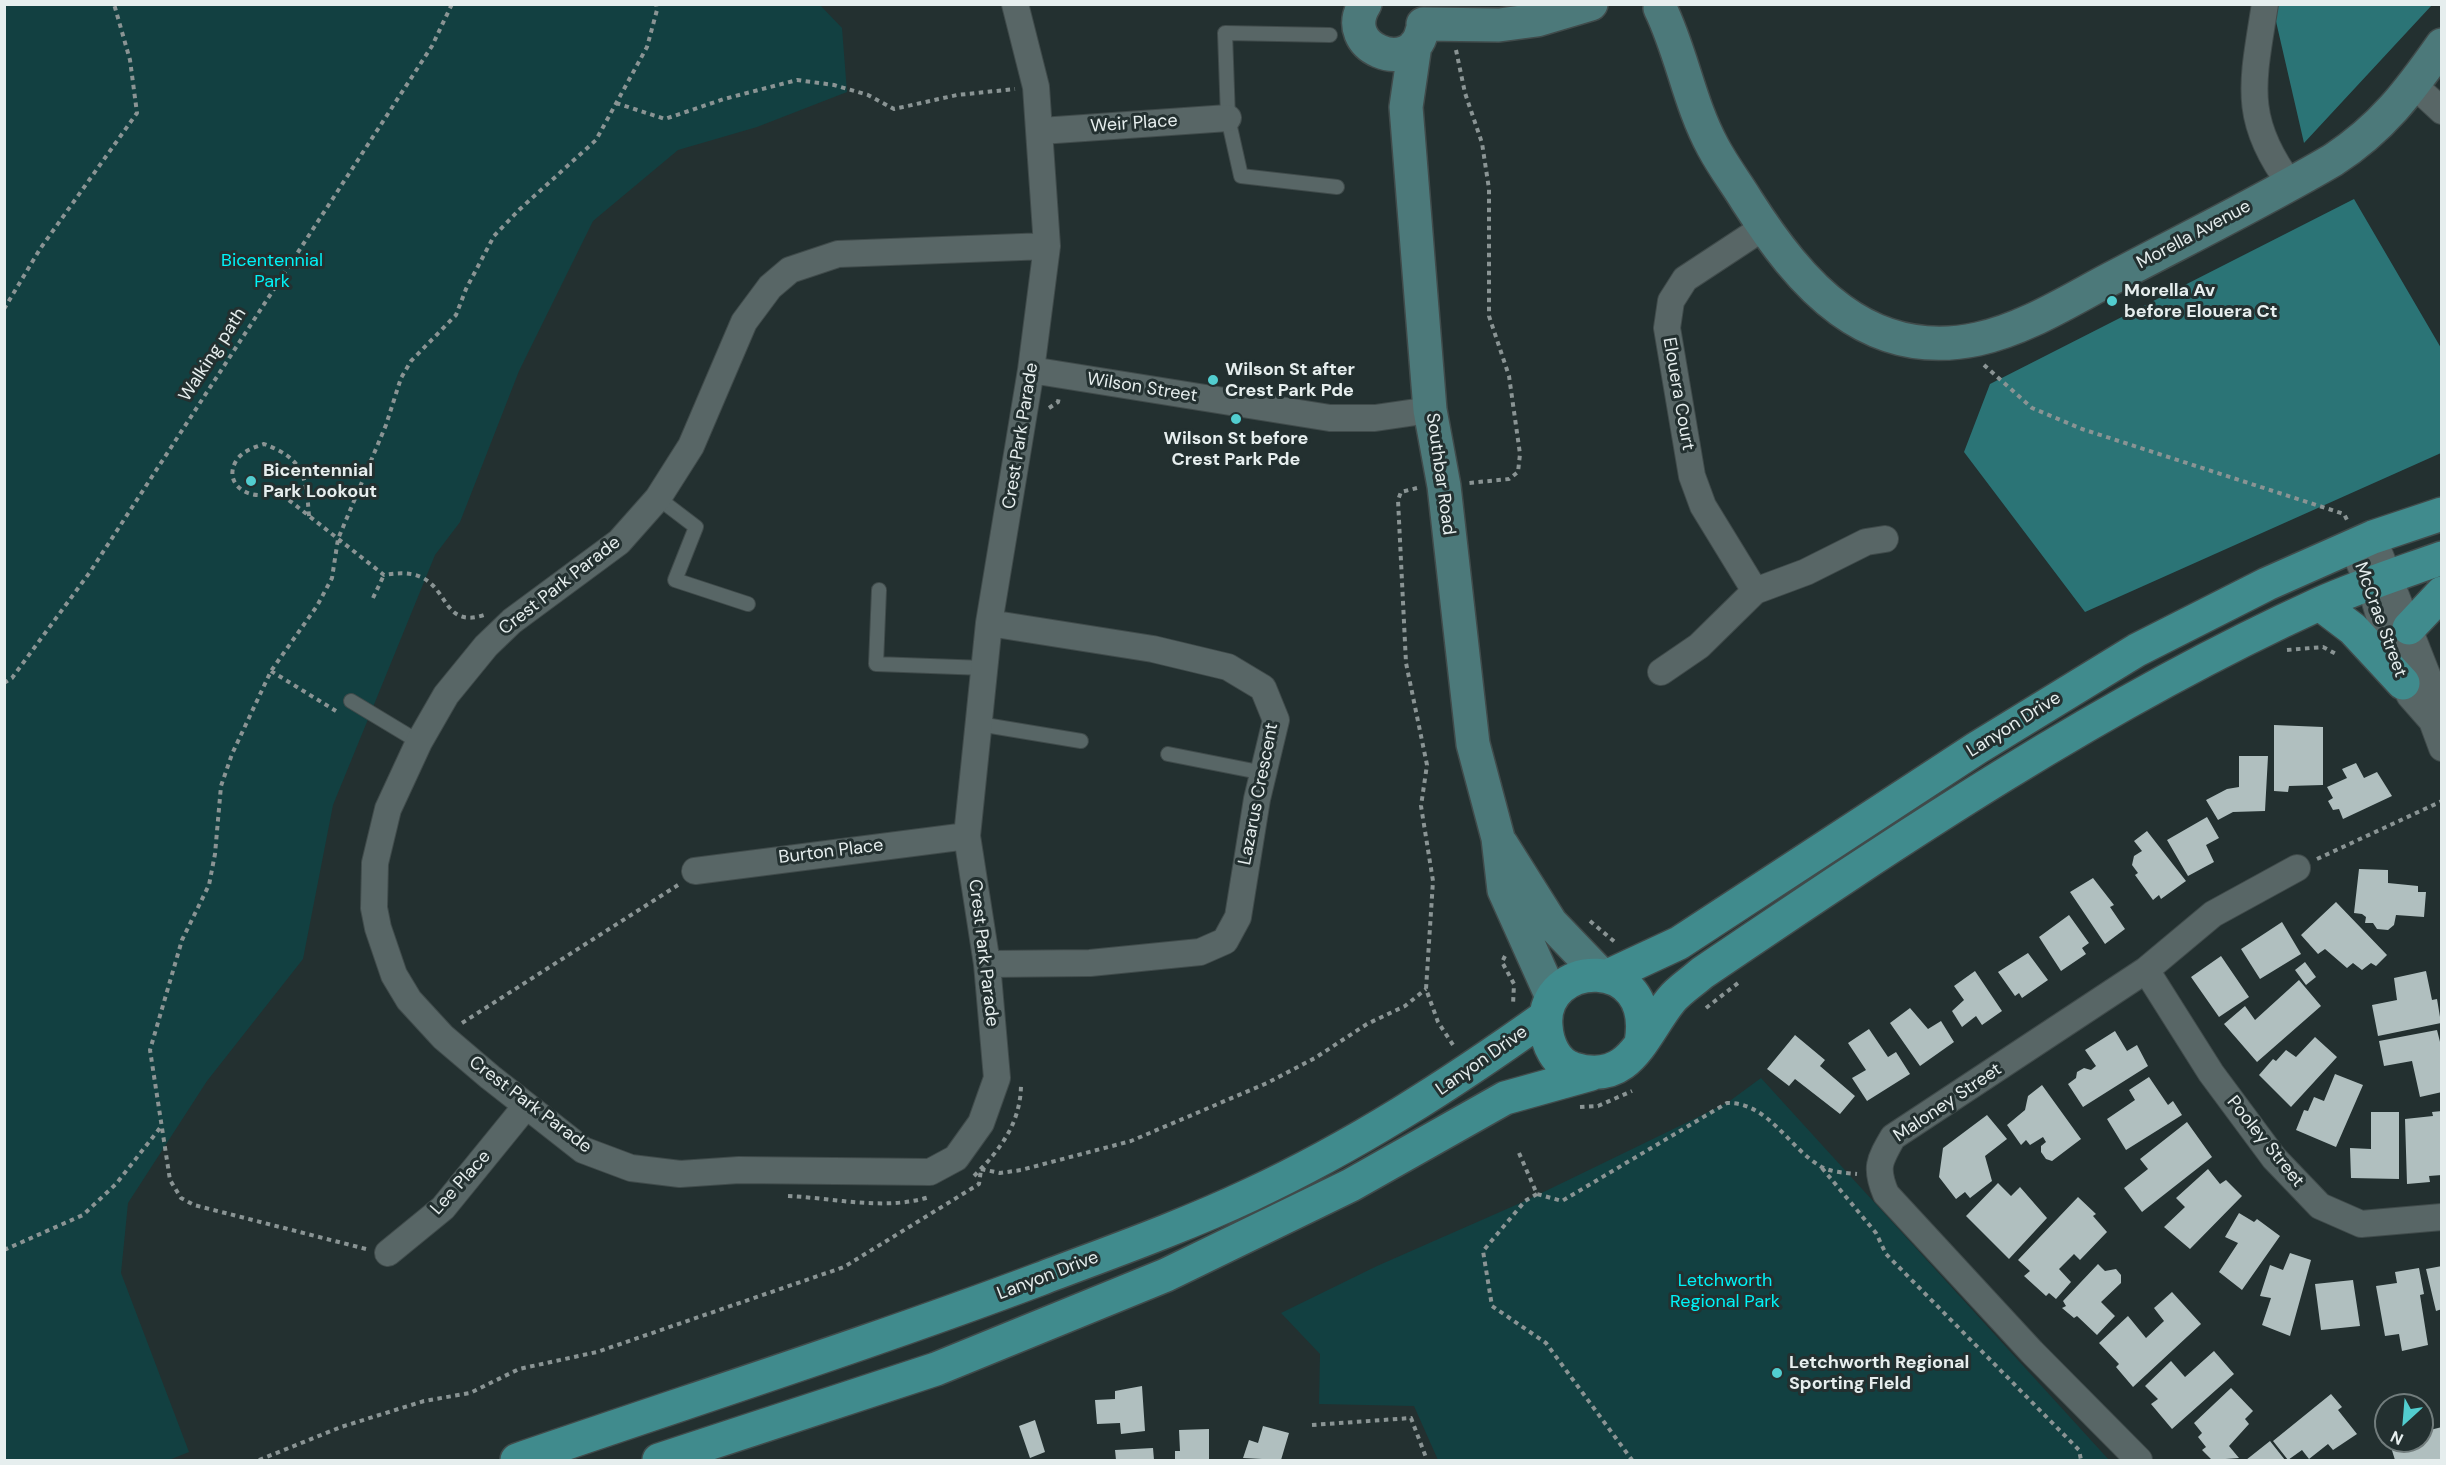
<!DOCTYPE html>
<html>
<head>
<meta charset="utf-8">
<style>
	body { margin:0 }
	#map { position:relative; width:2446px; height:1465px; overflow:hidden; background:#233030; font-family:"DM Sans",sans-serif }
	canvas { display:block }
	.frame { position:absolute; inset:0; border:6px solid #e6eeee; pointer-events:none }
	.north { position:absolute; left:2374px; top:1393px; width:60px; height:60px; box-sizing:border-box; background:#233030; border:2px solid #717c7c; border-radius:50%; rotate:206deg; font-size:16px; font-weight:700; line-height:24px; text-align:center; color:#e6eeee }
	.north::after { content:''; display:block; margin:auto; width:21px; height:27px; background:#52cdcf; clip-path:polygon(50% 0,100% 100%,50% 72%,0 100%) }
</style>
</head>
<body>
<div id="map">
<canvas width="2446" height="1465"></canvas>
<div class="frame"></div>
<div class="north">N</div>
</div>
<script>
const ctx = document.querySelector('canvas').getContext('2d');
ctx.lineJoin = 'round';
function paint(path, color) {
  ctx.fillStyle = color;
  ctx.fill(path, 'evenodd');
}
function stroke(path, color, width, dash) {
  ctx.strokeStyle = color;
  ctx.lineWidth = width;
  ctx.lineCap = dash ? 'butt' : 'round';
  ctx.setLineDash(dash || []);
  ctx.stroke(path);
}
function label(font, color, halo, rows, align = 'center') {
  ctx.font = font + ' "DM Sans",sans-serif';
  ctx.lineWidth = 6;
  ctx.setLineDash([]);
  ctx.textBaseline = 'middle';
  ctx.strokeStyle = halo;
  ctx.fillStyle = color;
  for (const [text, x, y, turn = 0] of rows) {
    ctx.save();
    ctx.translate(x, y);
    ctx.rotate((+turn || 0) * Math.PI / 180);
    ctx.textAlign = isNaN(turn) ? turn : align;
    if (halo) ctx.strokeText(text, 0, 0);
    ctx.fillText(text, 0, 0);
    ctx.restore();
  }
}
paint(new Path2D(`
	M5,5H820L842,28L847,92L757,127L678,150L593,221L519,371L460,522L435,555L333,805L303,959L207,1081L128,1203L121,1273L189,1452L169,1460H5Z
	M1761,1078L2109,1460H1438L1414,1406L1319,1404L1320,1354L1281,1313L1377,1266L1525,1201L1727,1103Z`), '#124041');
paint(new Path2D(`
	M2272,4L2432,5L2304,143Z
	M2354,199L2441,348V453L2085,612L1964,452L1990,384Z`), '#2b7476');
paint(new Path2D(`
	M2274,725L2323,727V785L2289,786L2288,792L2274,791Z
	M2239,756H2268L2265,811L2233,812L2218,820L2206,800L2227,789L2239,787Z
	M2356,763L2364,778L2377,772L2392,796L2343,819L2339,809L2333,810L2328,801L2333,798L2327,787L2347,778L2342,769Z
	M2207,817L2219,838L2206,845L2214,862L2188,876L2167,840Z
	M2147,831L2186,881L2161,899L2159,895L2153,900L2135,875L2138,873L2132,865L2134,856L2142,851L2134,841Z
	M2359,869L2388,870V883L2418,886V892H2426L2424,917L2396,915L2394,925L2388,930L2377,929L2373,923H2365L2366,917L2362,914L2354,913Z
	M2093,878L2114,905L2110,907L2125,929L2105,944L2070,892Z
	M2336,902L2387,955L2376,966L2371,963L2362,970L2353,963L2347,968L2325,949L2318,954L2301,935Z
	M2069,915L2089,943L2082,948L2086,954L2061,971L2039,937Z
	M2282,922L2301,954L2260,979L2241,949Z
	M2028,953L2048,980L2022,998L2019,993L2015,996L1998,972Z
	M2221,956L2249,997L2219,1017L2191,977Z
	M2305,962L2316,977L2306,985L2295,970Z
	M1975,971L2002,1011L1982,1025L1976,1016L1962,1027L1952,1011L1964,1000L1954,986Z
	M2426,971L2432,1000L2437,999L2441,1023L2378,1036L2372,1005L2397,1000L2394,978Z
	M2299,980L2321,1006L2257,1062L2224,1024L2245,1006L2255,1020Z
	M1910,1008L1928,1029L1941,1021L1954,1042L1920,1066L1890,1023Z
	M1869,1029L1888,1057L1896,1052L1910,1074L1867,1101L1852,1078L1866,1070L1848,1043Z
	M2437,1030L2442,1050V1092L2420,1097L2412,1061L2384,1066L2379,1041Z
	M2115,1031L2127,1051L2137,1045L2148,1066L2083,1107L2068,1084L2076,1078L2077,1072L2084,1068L2091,1070L2096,1066L2085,1050Z
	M1795,1035L1825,1060L1820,1066L1855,1096L1840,1114L1795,1079L1789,1086L1767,1069Z
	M2315,1037L2337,1057L2291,1107L2259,1075L2273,1059L2276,1061L2286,1050L2296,1057Z
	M2335,1074L2363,1085L2336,1147L2296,1130L2304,1110L2308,1111L2314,1097L2324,1101Z
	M2149,1077L2168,1105L2173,1101L2182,1115L2126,1150L2107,1119L2135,1100L2129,1090Z
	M2042,1085L2081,1139L2052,1161L2046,1159L2041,1152V1146L2046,1142L2043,1137L2030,1145L2026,1140L2021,1145L2007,1125L2025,1110L2028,1096Z
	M2442,1111V1175L2429,1176L2430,1182L2407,1184L2405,1119L2433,1116L2432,1112Z
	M2371,1112H2399V1179L2351,1178L2350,1148L2371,1149Z
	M1987,1115L2007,1139L1985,1156L1992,1181L1970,1198L1965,1192L1956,1199L1939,1177L1943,1148Z
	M2187,1122L2212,1157L2142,1212L2124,1188L2148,1169L2140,1159Z
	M2208,1169L2220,1184L2226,1180L2242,1196L2190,1249L2164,1227L2185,1207L2176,1198Z
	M1998,1183L2011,1196L2020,1187L2047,1218L2009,1259L1966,1216Z
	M2078,1197L2096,1214L2093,1216L2107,1232L2080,1260L2074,1254L2059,1269L2071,1282L2056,1299L2049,1293L2046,1296L2024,1276L2030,1271L2018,1260Z
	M2239,1213L2254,1222L2257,1219L2280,1236L2242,1290L2219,1272L2238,1243L2225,1237Z
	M2290,1253L2311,1260L2290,1336L2262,1325L2271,1298L2260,1296L2270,1265L2283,1270Z
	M2098,1264L2105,1271L2116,1269L2121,1275V1283L2101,1302L2115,1316L2097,1335L2077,1316L2074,1318L2062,1308L2066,1306L2063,1301Z
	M2442,1266V1309L2436,1311L2426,1269Z
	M2419,1268L2424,1294L2420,1295L2428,1345L2402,1351L2399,1334L2385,1336L2376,1286L2397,1283L2395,1272Z
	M2353,1280L2360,1326L2321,1330L2315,1284Z
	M2172,1292L2201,1324L2133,1387L2116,1367L2119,1364L2099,1343L2128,1316L2146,1338L2164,1321L2154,1308Z
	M2214,1351L2234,1374L2172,1429L2151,1404L2158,1399L2145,1386L2171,1361L2185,1377Z
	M1142,1386L1145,1431L1121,1434L1120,1423L1097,1424L1095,1400L1115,1399V1391Z
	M2231,1388L2253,1411L2245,1419L2249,1424L2229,1446L2239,1458L2212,1460L2202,1450L2206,1447L2198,1437L2202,1433L2194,1423Z
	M2331,1394L2342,1407L2338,1410L2357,1434L2333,1450L2328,1444L2309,1459L2302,1450L2288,1460L2273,1441Z
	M1035,1420L1045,1452L1030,1458L1019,1426Z
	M1263,1426L1289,1433L1281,1460L1243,1458L1249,1440L1258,1443Z
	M2442,1427V1460H2395L2389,1441H2422V1432Z
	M1209,1429V1460H1175V1451H1180L1179,1430Z
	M2270,1441L2285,1460H2246Z
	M1153,1448L1154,1460H1116L1115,1450Z`), '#b0bfbf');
const lane = new Path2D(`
	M1330,35L1225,33L1228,118L1241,176L1337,187
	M658,498L696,527L675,580L748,604
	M879,590L876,664L985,668
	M351,701L419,742
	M979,724L1081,741
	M1168,754L1264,773`);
const street = new Path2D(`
	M1015,4L1036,87L1047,246L1031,370L989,623L967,836L987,964L997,1078L981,1123L956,1158L930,1172L739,1170L680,1174L631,1168L583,1150L490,1077L443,1037L409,1000L394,975L378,928L374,908L375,863L388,809L419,742L446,695L486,646L512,621L619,542L658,498L691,446L744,322L770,287L790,270L838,254L1047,246
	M2265,4C2253,82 2241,118 2291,185
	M2414,85L2442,111
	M1041,131L1228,118
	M1031,370L1330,418H1375L1430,410
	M2373,537L2430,682L2432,721L2442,748
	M2352,546L2373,595L2388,646L2403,683L2410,696L2432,721
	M1755,591L1703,506L1692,476L1667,328L1671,301L1685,279L1764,227
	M1661,672L1699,646L1755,591L1806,572L1866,542L1885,539
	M695,871L967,836
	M987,964L1090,963L1200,952L1225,941L1238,917L1257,799L1276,720L1263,688L1228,667L1153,649L989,623
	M2146,970L2211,1073L2274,1158L2320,1206L2361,1224L2442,1217
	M388,1253L443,1208L526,1106
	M2139,1460L2032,1352L1886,1194C1875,1168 1879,1161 1893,1137L2146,970L2213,914L2297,868`);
const secondary = new Path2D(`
	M1365,4C1337,48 1412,77 1422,31
	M1660,8C1682,53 1689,103 1713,147C1723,166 1736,183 1747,201C1800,284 1867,363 1978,339C2028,328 2073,298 2118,275C2190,237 2263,201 2333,160C2382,128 2409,92 2442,45
	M1423,24L1499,25L1537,20L1591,4
	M1415,45L1406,107L1430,410L1444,486L1473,744L1498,838L1504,890L1552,997
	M1502,845L1551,923L1601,975`);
const primary = new Path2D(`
	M2320,604L2353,629L2403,683
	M2409,628L2442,593
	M1608,976L1679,943L1977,748L2137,650L2267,584L2373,537L2442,514
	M1641,1043C1657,952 1540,959 1546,1026C1547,1044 1556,1064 1574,1069C1630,1086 1642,1036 1671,1000C1679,990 1692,982 1702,973C1900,839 2100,704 2319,604C2359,586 2400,573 2442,558
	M517,1460C691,1400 867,1344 1040,1279C1111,1252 1182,1227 1250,1195C1355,1146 1451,1084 1545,1017
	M659,1460L936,1369L1166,1275L1351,1185L1505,1098L1591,1074`);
stroke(lane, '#404b4b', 16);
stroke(street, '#404b4b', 28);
stroke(secondary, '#404b4b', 36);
stroke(primary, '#404b4b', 36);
stroke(new Path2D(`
	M1456,50L1465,93L1482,143L1489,189V316L1509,376L1520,454L1518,472L1509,479L1469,483
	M616,103L665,119L724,99L797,80L834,85L868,95L894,109L957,95L1015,89
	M4,309L40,249L137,113L130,60L114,4
	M1984,365L2032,408L2082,429L2344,514L2347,520
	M1049,408L1058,402L1059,397
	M1417,488L1401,492L1398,500L1406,663L1427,765L1421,806L1433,881L1426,989L1438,1022L1453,1045
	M309,516C306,476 304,459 264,444C255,447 242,451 236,461C224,482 244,497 264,495L271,486L384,575C396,573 410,572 421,577C449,590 444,628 484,615
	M373,598L384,575
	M2287,650L2323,647L2338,655
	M271,671L336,711
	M4,683L12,678L90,572L432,46L452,4
	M2317,859L2442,801
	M1590,921L1616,943
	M1505,956L1502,962L1514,984L1513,1005
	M1706,1008L1738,983
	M462,1023L678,885
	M1580,1107L1598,1106L1632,1091
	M1519,1153L1537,1194L1562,1201L1727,1103C1768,1102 1788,1147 1820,1166C1829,1172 1846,1173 1857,1174
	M1822,1168L1876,1233L1886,1254L2079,1450L2081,1460
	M981,1169L1000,1173L1021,1170L1131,1141L1267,1083L1315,1058L1367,1024L1405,1006L1426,989
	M974,1176C1000,1150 1021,1123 1021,1084
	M1537,1194L1525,1201L1483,1251L1492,1306L1546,1343L1632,1460
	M788,1196C834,1198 885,1211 929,1197
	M366,1249L194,1205L181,1198L170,1180L150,1050L182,940L209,885L215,854L221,786L232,754L271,671L317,606L332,578L338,539L386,425L401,378L411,361L456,315L466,289L494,236L520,209L596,140L647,47L657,10L656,4
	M4,1250L83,1215L116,1184L160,1128
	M1312,1425L1411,1418L1427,1460
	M259,1460L341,1427L424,1401L470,1393L519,1369L597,1352L844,1267L979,1184L981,1170`), '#8a9494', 4, [4.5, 4.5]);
stroke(lane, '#586666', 14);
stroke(street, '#586666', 26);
stroke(secondary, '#4c797a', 33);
stroke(primary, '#408b8d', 33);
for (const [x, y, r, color] of [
	[2112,301,6,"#52cdcf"],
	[1213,380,6,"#52cdcf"],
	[1236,419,6,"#52cdcf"],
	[251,481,6,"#52cdcf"],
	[1777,1373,6,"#52cdcf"]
]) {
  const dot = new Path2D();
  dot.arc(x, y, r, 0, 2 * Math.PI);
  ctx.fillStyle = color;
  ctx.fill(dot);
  stroke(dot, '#233030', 2);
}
label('18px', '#e6eeee', '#233030', [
	["Weir Place",1134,124,-4],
	["Morella Avenue",2194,235,-28],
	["Walking path",213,355,-57],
	["Wilson Street",1142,388,9],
	["Elouera Court",1678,394,80],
	["Crest Park Parade",1021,436,-81],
	["Southbar Road",1440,474,82],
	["Crest Park Parade",560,586,-38],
	["McCrae Street",2380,620,70],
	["Lanyon Drive",2014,725,-32],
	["Lazarus Crescent",1259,794,-79],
	["Burton Place",831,852,-7],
	["Crest Park Parade",983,953,83],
	["Lanyon Drive",1482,1061,-35],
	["Maloney Street",1948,1103,-34],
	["Crest Park Parade",530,1105,37],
	["Pooley Street",2265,1142,51],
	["Lee Place",461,1183,-48],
	["Lanyon Drive",1048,1276,-21]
]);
label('18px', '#00f4f8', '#233030', [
	["Bicentennial",272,261],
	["Park",272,282],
	["Letchworth",1725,1281],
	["Regional Park",1725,1302]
]);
label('bold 18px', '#e6eeee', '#233030', [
	["Morella Av",2124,291],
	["before Elouera Ct",2124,312],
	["Wilson St after",1225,370],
	["Crest Park Pde",1225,391],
	["Wilson St before",1236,439,"center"],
	["Crest Park Pde",1236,460,"center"],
	["Bicentennial",263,471],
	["Park Lookout",263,492],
	["Letchworth Regional",1789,1363],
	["Sporting FIeld",1789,1384]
], 'left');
</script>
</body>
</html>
